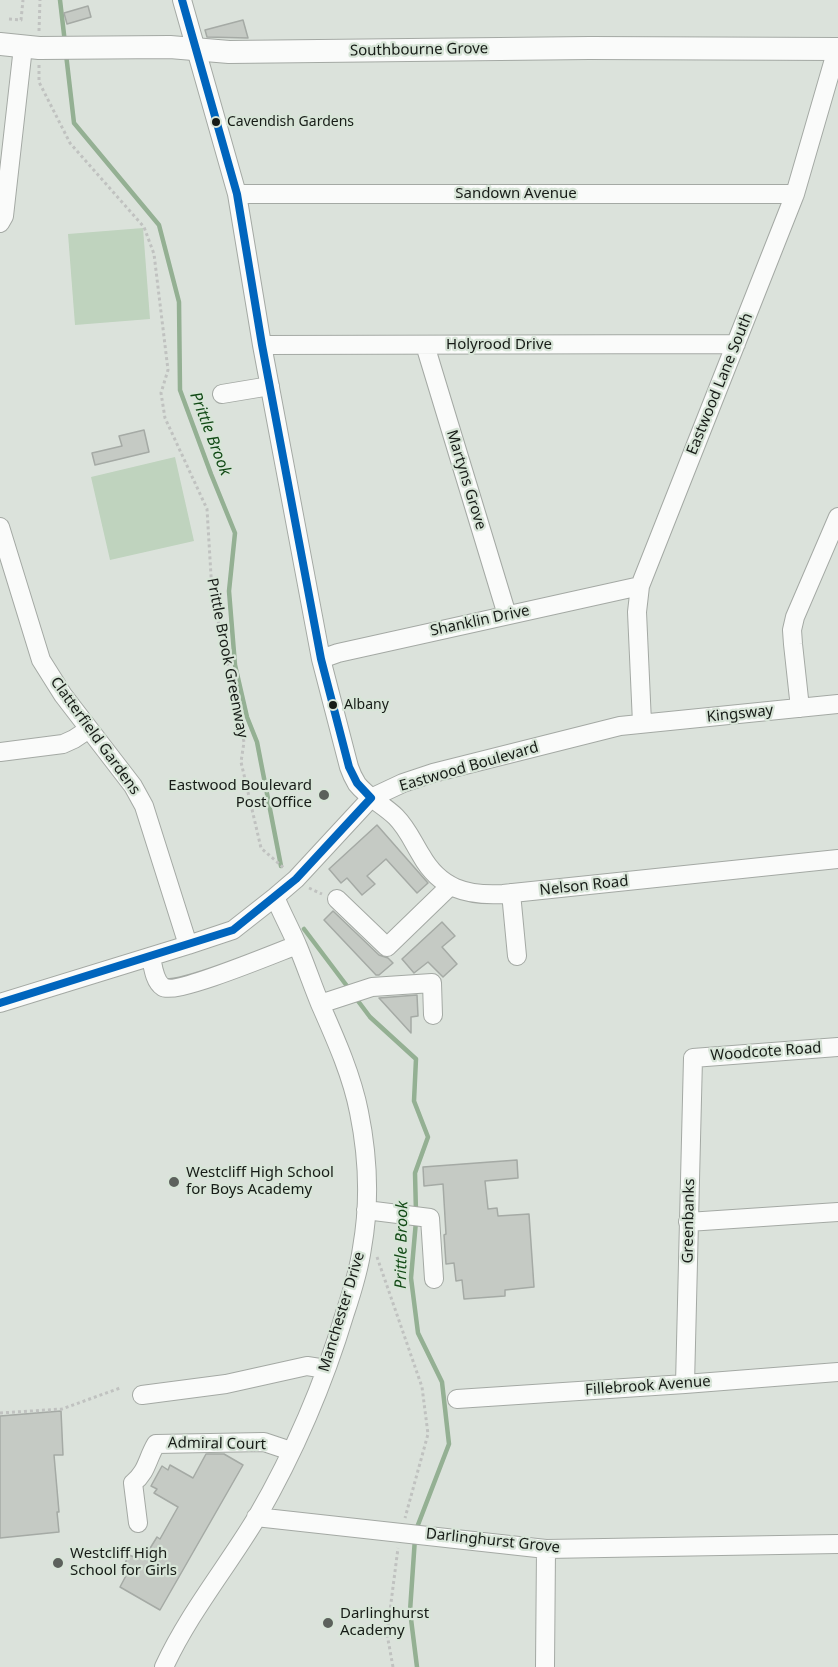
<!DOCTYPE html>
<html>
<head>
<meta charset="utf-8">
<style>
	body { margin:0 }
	canvas { display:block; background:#dbe2db }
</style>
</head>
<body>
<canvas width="838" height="1667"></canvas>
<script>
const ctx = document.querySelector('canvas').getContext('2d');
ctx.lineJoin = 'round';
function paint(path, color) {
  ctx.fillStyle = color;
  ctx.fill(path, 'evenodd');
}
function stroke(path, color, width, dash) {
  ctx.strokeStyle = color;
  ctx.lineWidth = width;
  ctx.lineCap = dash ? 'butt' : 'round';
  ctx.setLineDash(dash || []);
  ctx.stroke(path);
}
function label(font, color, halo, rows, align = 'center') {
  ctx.font = font + ' "Noto Sans",sans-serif';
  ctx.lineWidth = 4.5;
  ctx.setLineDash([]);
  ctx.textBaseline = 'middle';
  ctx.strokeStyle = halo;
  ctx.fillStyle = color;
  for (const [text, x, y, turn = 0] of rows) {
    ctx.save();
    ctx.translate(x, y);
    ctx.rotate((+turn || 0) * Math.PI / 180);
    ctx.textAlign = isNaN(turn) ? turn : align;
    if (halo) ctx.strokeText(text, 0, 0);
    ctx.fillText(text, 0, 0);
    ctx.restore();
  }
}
paint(new Path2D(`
	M143,228L150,319L75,325L68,234Z
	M175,457L194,541L110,560L91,477Z`), '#bfd3be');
stroke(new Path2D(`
	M60,0L65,43
	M66,54L74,123L159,225L179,302L180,390L211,474L235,533L229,591L235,665L247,717L257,742L281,866
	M304,929L350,990
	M355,997L370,1017L416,1059L414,1101L428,1137L415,1173L416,1213
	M416,1221L411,1278L418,1333L442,1382L449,1444L416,1530
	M415,1538L410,1611L417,1667`), '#94b093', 4.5);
const building = new Path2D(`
	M88,6L91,17L67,24L64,13Z
	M243,20L248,38L207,37L205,30Z
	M144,430L149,452L95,465L92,453L122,446L119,436Z
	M377,825L428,883L417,893L386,859L367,876L375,884L362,895L347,878L341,883L329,869Z
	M333,911L379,955L388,958L393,963L379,975H376L324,920Z
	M442,922L455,936L442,947L457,964L443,977L428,962L414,973L402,959Z
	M417,995L418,1016L411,1017V1033L379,998Z
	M517,1160L518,1178L485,1181L488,1209L497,1208L498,1216L529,1214L534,1287L505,1290V1296L464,1299L462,1280L456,1281L454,1263L446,1264L444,1235L446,1234L443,1184L424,1186L423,1167Z
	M61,1411L63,1455H54L59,1512H57L59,1532L0,1538V1416Z
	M206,1454H224L243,1465L160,1610L120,1587L129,1570L123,1567L129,1555L134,1557L136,1553L144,1558L157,1537L160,1539L178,1507L154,1493L157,1489L151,1486L162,1466L168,1470L170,1465L193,1478Z`);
paint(building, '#c5cac4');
stroke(building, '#a5aaa5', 1.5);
const minor = new Path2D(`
	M182,0L237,194L262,345L321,659L349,767C351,773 354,779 357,784C368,798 384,805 396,817C407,828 413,842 421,855C440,889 467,896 503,894L838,859
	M237,194H795
	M0,223L4,216L23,47
	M262,345L736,344
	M425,345L507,615
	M222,394L270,386
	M0,527L41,660L63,695L133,786L144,806L188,945
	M321,659L338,653L640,586
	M800,708L793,644L792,630L795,617L838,517
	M642,723L637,612L640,586L795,194L837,49
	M0,752L63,744L74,739L89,729
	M511,893L517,956
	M337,899L387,947L450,886
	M151,957C153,966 154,981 163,987C176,995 278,952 297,945
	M0,1003L188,945L233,930L275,897L296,879L371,798L403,783L433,773L620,726L838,704
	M320,1004L372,987L432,983L433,1015
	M366,1210L430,1218L434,1279
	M688,1222L838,1212
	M685,1384L693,1058L838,1047
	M142,1395L226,1384L307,1366L326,1369
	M457,1399L685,1384L838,1372
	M256,1517L546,1549L838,1544
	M138,1523L133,1483C147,1472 147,1459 156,1444L264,1442L291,1451
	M164,1667C189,1613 227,1567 257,1517C294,1453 324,1383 345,1313C352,1292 359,1270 362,1248C370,1203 368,1156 359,1112C352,1076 336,1040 321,1006C313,987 306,966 298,947C291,930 282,914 275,897
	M545,1667L546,1549`);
const major = new Path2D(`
	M0,44L39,48L170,47L229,52L590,48L838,49`);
stroke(minor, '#a4a9a4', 20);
stroke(major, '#a4a9a4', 24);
stroke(new Path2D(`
	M9,19L21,20L23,0
	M39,31L40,0
	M39,65V82L70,143L144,227L154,254L168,370L161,393L165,418L207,509L212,592L244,742L241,762L261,848L285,869
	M309,888L322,894
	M377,1257L422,1387L428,1434L405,1518
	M0,1413L62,1409L120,1388
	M393,1667L387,1634L398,1548`), '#c0c2c0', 3, [3, 3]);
stroke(minor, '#fafbfa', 18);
stroke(major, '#fafbfa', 22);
stroke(new Path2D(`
	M182,0L237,194L262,345L321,659L349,767L357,783L371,798
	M0,1003L233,930L296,879L371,798`), '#0065bd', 8);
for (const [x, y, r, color] of [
	[216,122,5,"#171c17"],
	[333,705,5,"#171c17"],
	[324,795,6,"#5c615c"],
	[174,1182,6,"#5c615c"],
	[58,1563,6,"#5c615c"],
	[328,1623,6,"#5c615c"]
]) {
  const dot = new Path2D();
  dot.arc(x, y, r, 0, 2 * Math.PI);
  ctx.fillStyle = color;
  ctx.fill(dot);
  stroke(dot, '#d8e5d8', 2);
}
label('14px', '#171c17', '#d8e5d8', [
	["Cavendish Gardens",227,122],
	["Albany",344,705]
], 'left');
label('15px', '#171c17', '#d8e5d8', [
	["Southbourne Grove",419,50,-1],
	["Sandown Avenue",516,194],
	["Holyrood Drive",499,345],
	["Eastwood Lane South",720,384,-68],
	["Martyns Grove",466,480,73],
	["Shanklin Drive",480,621,-12],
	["Prittle Brook Greenway",227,658,79],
	["Kingsway",740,714,-6],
	["Clatterfield Gardens",95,736,54],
	["Eastwood Boulevard",469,767,-16],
	["Nelson Road",584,886,-6],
	["Woodcote Road",766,1052,-4],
	["Greenbanks",689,1221,-89],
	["Manchester Drive",342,1312,-73],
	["Fillebrook Avenue",648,1386,-4],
	["Admiral Court",217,1444,1],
	["Darlinghurst Grove",493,1541,6]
]);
label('15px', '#171c17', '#d8e5d8', [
	["Eastwood Boulevard",312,786,"right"],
	["Post Office",312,803,"right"],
	["Westcliff High School",186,1173],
	["for Boys Academy",186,1190],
	["Westcliff High",70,1554],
	["School for Girls",70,1571],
	["Darlinghurst",340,1614],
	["Academy",340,1631]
], 'left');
label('italic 16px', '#124a16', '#d8e5d8', [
	["Prittle Brook",210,434,69],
	["Prittle Brook",402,1245,-89]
]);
</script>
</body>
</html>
